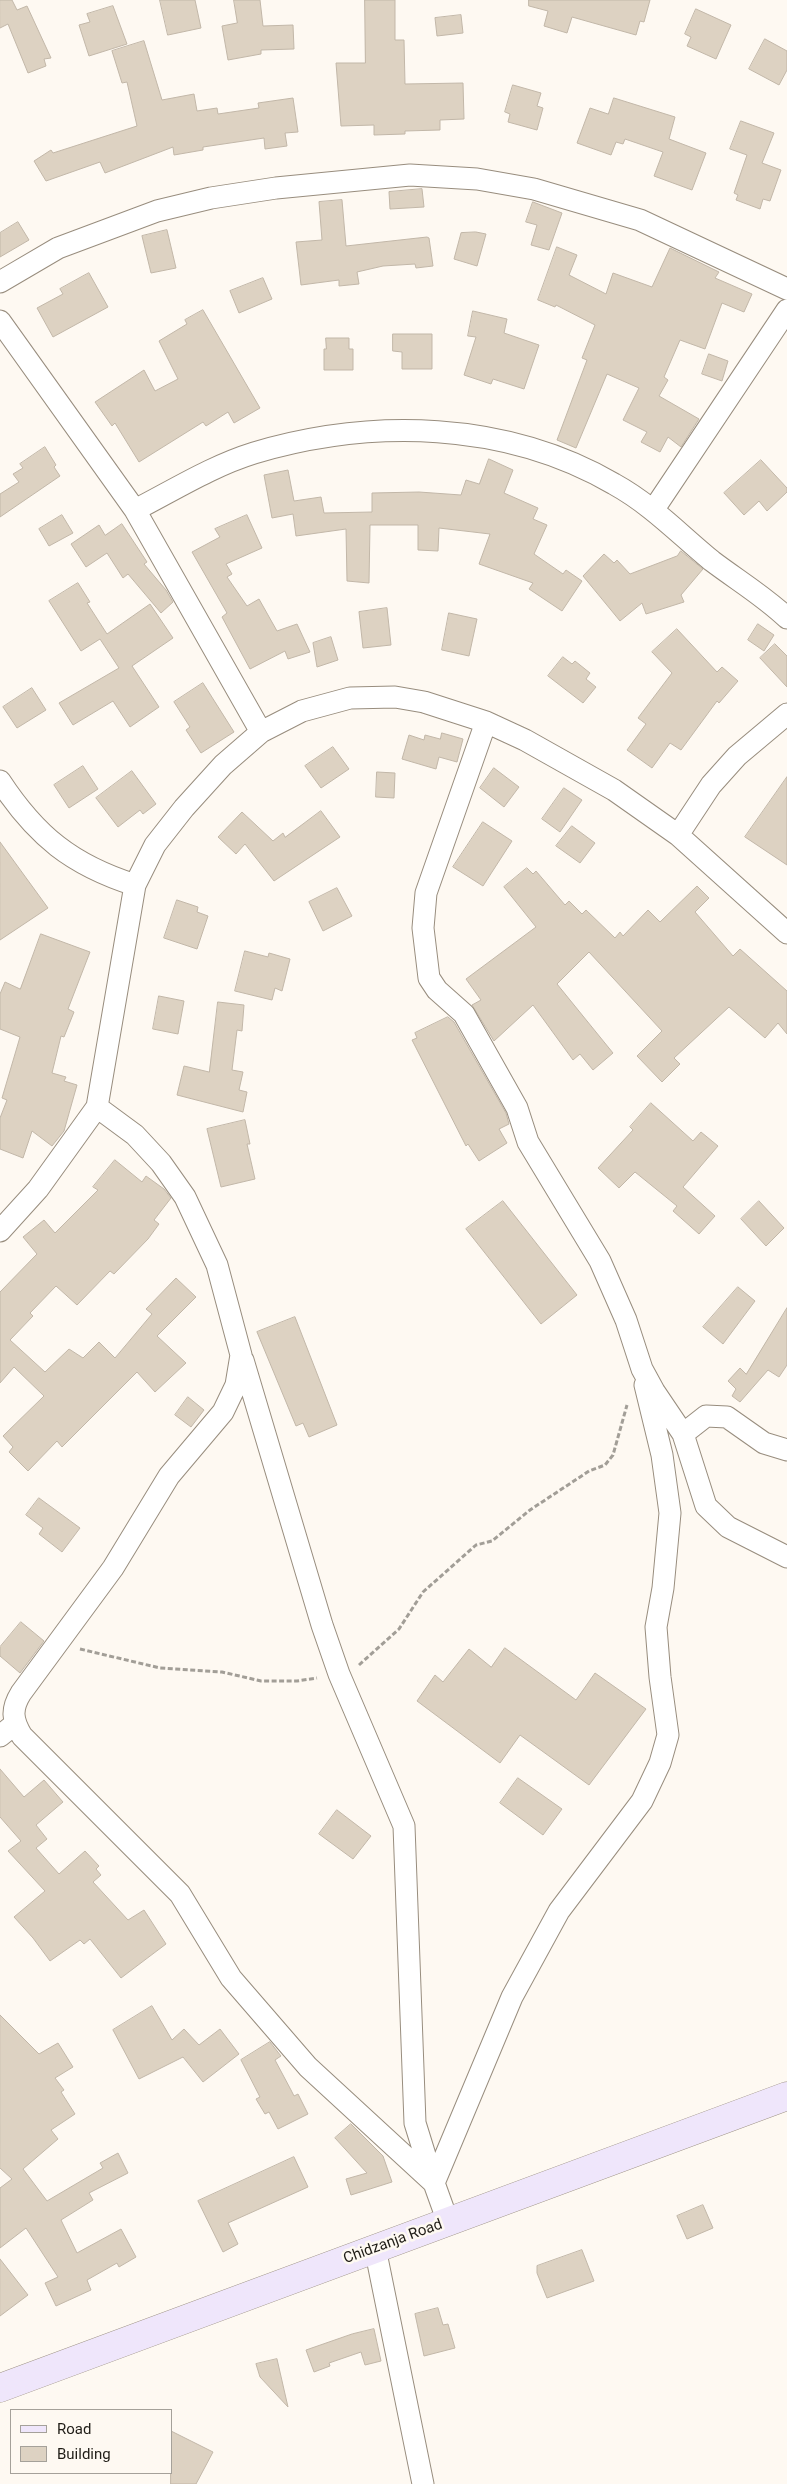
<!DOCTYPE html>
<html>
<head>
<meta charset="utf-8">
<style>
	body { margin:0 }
	#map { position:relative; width:787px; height:2484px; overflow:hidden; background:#fef9f2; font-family:Roboto,sans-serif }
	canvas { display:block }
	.legend { position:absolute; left:10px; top:2409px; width:162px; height:65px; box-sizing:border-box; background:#fef9f2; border:1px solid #a5a19a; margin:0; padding:6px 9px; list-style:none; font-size:15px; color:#201d17 }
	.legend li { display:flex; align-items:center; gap:10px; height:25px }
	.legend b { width:25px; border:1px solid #a5a19a }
</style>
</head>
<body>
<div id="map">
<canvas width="787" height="2484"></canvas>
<ul class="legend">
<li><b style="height:6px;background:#efe6fb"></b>Road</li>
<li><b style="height:14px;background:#ddd2c2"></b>Building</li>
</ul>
</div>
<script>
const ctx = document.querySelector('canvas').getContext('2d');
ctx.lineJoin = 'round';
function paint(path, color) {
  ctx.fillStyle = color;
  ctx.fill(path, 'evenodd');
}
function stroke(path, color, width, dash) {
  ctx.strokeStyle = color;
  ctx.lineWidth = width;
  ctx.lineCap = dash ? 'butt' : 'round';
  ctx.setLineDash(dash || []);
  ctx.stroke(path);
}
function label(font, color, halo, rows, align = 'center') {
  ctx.font = font + ' Roboto,sans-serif';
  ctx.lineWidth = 5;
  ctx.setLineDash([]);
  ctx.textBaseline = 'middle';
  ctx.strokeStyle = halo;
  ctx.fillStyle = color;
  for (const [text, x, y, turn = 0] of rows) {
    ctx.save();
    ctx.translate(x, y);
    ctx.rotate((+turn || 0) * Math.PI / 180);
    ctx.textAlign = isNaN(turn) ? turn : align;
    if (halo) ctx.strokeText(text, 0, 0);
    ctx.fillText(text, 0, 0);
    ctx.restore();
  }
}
const building = new Path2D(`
	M0,0H12L17,10L27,6L51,58L44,59L46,66L28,73L8,24L0,28Z
	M160,0H195L201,28L168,35Z
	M234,0H260L263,26L293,25L294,49L261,50V54L228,60L222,26L237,23Z
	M365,0H395V40H404L405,84L463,83L464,119L440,120V130L405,131V134L374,135V125L341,126L336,63H365Z
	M529,0H650L644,22L640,21L636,35L572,17L567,33L544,26L548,11L529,6Z
	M113,6L127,44L89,56L79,25L90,22L87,14Z
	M696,9L731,25L716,59L687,46L691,37L685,34Z
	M461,15L463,33L437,36L435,18Z
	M765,39L787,51V70L779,85L749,69Z
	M144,41L162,100L194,94L197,111L217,108L218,114L259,108L258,103L293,98L298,132L285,133L287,146L265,149L264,138L203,147V150L174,155L173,147L105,173L100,162L46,181L34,161L51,150L53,153L137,126L127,82L122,83L112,51Z
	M513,85L541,93L537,106L543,108L537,130L508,122L510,114L505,112Z
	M614,98L675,117L669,139L706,153L692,190L654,176L663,152L625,139L623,144L616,142L611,155L577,143L590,108L608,114Z
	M741,121L774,133L762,163L781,170L770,201L763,199L760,209L736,200L738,195L734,193L747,155L730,149Z
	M422,189L424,207L390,209L389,192Z
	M342,200L346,246L427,237L429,238L433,266L416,268L415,264L383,266L357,272L359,284L339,286V280L301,285L296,242L322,240L319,202Z
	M533,202L562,213L549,250L531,245L537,225L526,222Z
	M18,222L29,240L0,257V233Z
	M167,230L176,268L151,273L142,236Z
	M476,232L486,234L477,266L454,259L461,233Z
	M557,247L577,255L569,275L606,294L613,273L652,287L670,248L719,272L715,278L752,294L744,312L722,303L705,349L680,340L664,377L668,380L659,396L699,419L681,447L668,437L660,452L641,442L647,432L623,420L639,388L607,374L576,448L557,440L587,360L582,358L595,325L556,305L555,307L538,300Z
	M89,273L108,307L53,337L37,308L63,294L60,289Z
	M263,278L272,299L239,313L230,291Z
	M203,310L260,408L234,423L228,412L206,426L203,422L139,462L115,423L112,426L95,402L144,370L155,391L178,379L159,341L187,324L185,320Z
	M473,311L507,319L504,333L539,345L524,389L493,379L491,384L464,375L476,337L468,336Z
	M393,334H432V369H402V352L393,351Z
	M326,338H349V349H353V370H324V349H326Z
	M709,354L728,361L722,381L702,374Z
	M45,447L56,465L54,467L60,476L0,517V494L19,482L13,474L23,468L20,464Z
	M489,459L513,470L504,493L538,508L533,519L547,525L534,554L563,574L566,570L582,581L562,611L529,589L533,583L479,564L490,534L439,528L438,551L418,550V525H370L369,583L347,581L346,529L296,536L293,514L272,518L264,475L288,470L294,501L321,497L324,513L372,512V493L419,492L461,495L466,480L479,484Z
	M761,460L787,488V492L767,511L759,501L744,515L724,493Z
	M62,515L73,533L49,546L39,529Z
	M247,515L262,548L226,564L232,574L227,577L247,606L259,599L277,631L297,624L310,652L288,659L285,651L250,669L222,617L227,613L192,552L220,537L215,529Z
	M122,524L147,562L144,564L166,590L173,602L161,613L128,574L123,578L107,553L86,567L71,544L99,525L105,535Z
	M681,551L703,569L681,595L684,602L646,614L642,603L620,621L583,576L604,554L614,563L617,560L630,574L677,556Z
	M78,583L90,602L87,603L107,634L150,604L173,638L132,666L159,707L130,727L113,701L73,725L59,703L119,668L100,639L81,651L49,601Z
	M387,608L391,645L363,648L359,612Z
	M449,613L477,619L469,656L442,650Z
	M758,624L774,635L764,651L748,640Z
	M677,629L717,672L722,667L738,681L719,703L717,701L681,750L670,743L652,768L627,750L646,724L638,718L672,673L652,652Z
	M331,637L338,660L317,667L313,643Z
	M775,644L787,656V687L760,658Z
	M563,657L572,664L575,661L590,673L586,679L596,687L583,703L548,676Z
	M203,683L234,732L201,753L186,730L190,727L174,702Z
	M32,688L46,710L17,728L3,707Z
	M442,733L463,739L457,762L439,757L436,769L402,759L409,735L424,740L425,735L440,739Z
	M333,747L349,769L321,788L305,766Z
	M83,766L98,789L69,808L54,785Z
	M494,768L519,787L504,807L480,788Z
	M132,771L156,804L143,814L140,810L118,827L96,798Z
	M377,772L395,773L394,798L376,797Z
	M787,777V865L745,837Z
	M564,788L582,800L560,832L542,819Z
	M321,811L340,837L274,881L245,844L236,854L218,837L242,812L273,841L283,833L285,837Z
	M483,822L512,841L483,886L453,867Z
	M572,826L595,843L580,863L556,846Z
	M0,842L48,908L0,940Z
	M527,868L533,874L536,871L565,905L569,901L582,914L586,910L615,938L620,932L623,936L648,910L660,922L697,886L709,898L695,912L733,956L740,949L787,991V1034L778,1023L765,1038L729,1007L674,1058L680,1064L662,1082L637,1056L662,1031L589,952L557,984L613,1053L593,1070L580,1054L573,1060L533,1005L494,1041L472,1005L481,1000L466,979L536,927L504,887Z
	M337,888L352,916L323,931L309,902Z
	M177,900L198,907L197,912L208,916L197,949L164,938Z
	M41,934L90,952L68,1009L74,1012L64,1037L61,1036L52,1073L66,1077L64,1081L77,1085L64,1131L52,1146L32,1131L23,1158L0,1149V1118L7,1100L2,1098L20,1037L0,1029V994L5,982L20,989Z
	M245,951L268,957L269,953L290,959L282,991L275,988L272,1000L235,991Z
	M159,996L184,1001L178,1034L153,1029Z
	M218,1002L244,1005L242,1031L237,1030L232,1070L243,1072L239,1090L247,1092L243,1112L177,1095L184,1066L209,1072Z
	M448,1017L454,1022L506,1113L509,1124L499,1129L507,1143L479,1161L468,1144L466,1146L412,1040L417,1038L415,1033Z
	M651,1103L693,1141L701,1132L718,1146L683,1187L715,1216L699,1234L673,1211L677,1206L635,1172L619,1188L598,1168L633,1130L630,1127Z
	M245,1120L250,1144H247L255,1179L221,1187L207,1129Z
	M115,1160L142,1182L146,1176L164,1189L171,1198L154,1220L159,1224L148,1239L114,1274L110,1271L77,1305L56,1286L30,1313L33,1316L10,1340L45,1372L69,1349L83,1358L99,1342L115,1358L152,1314L146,1309L176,1278L196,1297L157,1336L186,1363L155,1392L137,1372L62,1447L57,1441L28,1471L9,1452L13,1447L3,1436L44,1396L14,1367L0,1383V1292L37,1254L23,1237L44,1220L55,1233L98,1190L93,1187Z
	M503,1201L577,1295L541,1324L466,1229Z
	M759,1201L784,1228L766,1246L741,1219Z
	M738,1287L755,1301L723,1344L703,1327Z
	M787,1308V1365L779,1377L768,1370L740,1402L732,1396L736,1389L728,1381L740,1368L746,1374Z
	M295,1317L337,1425L309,1437L303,1423L296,1426L257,1332Z
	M188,1397L204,1410L191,1427L175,1415Z
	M39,1498L80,1528L62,1552L39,1534L43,1528L26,1515Z
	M21,1622L44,1641L20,1673L0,1656V1647Z
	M505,1648L576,1700L595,1673L646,1709L589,1785L520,1735L500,1763L417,1701L435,1675L443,1682L469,1649L491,1667Z
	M0,1769L24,1797L44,1780L63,1802L36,1825L47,1839L36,1848L59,1874L85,1851L99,1866L96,1869L101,1875L93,1882L128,1920L144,1910L166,1944L121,1978L90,1939L84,1944L80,1940L50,1961L33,1938L14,1917L45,1891L8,1851L21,1841L0,1817Z
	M518,1778L562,1809L543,1835L500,1803Z
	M337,1810L371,1836L353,1859L319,1834Z
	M152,2006L172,2040L184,2029L199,2045L220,2029L239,2054L203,2082L183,2057L139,2079L113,2030Z
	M0,2015L39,2054L58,2043L73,2067L55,2078L64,2090L61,2092L75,2114L51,2130L58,2139L23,2169L47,2201L103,2168L100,2163L118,2153L128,2173L89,2193L93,2200L61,2220L77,2253L121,2229L136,2257L119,2267L117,2263L87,2280L91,2290L56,2306L45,2283L58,2277L26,2228L0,2248V2188L12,2179L0,2168Z
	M270,2042L281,2056L275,2060L291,2090L294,2096L298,2094L308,2114L278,2129L269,2112L265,2114L256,2099L260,2097L241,2060Z
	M351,2124L383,2156L392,2182L351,2195L346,2179L367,2173L335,2138Z
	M294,2157L308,2187L228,2223L238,2244L223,2252L198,2201Z
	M703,2205L713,2228L687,2239L677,2216Z
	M582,2250L594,2281L547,2298L537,2273V2266Z
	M0,2259L28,2295L0,2316Z
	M438,2308L443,2325L448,2324L455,2348L424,2356L415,2314Z
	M374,2329L381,2361L365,2365L361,2352L329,2363L330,2366L314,2372L306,2350L352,2334Z
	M277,2359L288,2407L260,2377L256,2364Z
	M171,2431L213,2452L196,2484H171Z`);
paint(building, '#ddd2c2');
stroke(building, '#c2b7a8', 1);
const street = new Path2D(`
	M0,282L58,248L157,211L211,198L276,188L410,175L477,179L534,189L640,220L787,289
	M0,321L135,510L261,732
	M654,509L787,310
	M135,510C174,490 212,466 254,453C372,418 506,421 614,484C652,505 679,534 712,561C737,580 764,596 787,618
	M486,722L426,893L423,928L429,978L437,990L464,1014L517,1108L528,1142L600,1261L626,1320L642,1369L654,1391L683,1434L706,1506L728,1527L787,1557
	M0,781C36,836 72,865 135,885
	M678,835L711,785L737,756L787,714
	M97,1107L135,1135L161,1163L185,1197L217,1265L241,1355L236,1385L223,1412L169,1476L113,1568L21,1693C11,1709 12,1720 22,1736L180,1894L231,1978L308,2067L434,2183L448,2222
	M0,1231L38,1189L97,1107L135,885L155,845L184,808L223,765L261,732L302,711L350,698L395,697L424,702L486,722L525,740L614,790L678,835L787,933
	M243,1360L322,1625L339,1674L404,1826L415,2123L433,2181
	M683,1434L706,1416L727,1417L764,1443L787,1450
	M0,1736L15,1724
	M434,2183L512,1997L559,1911L642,1801L660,1763L668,1735L660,1677L656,1627L663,1588L670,1513L662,1455L645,1385
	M375,2248L423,2484`);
const secondary = new Path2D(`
	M0,2388L787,2096`);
stroke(street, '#988d7e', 23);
stroke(secondary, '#988d7e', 29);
stroke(new Path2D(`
	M80,1649L160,1668L222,1672L261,1681H297L317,1678
	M359,1665L399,1629L423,1592L476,1545L492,1541L530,1510L589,1471L605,1465L613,1455L627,1405`), '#a29e97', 3, [5, 2.5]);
stroke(street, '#fff', 21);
stroke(secondary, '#efe6fb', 28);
label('15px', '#201d17', '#fef9f2', [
	["Chidzanja Road",393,2242,-20]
]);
</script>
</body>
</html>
